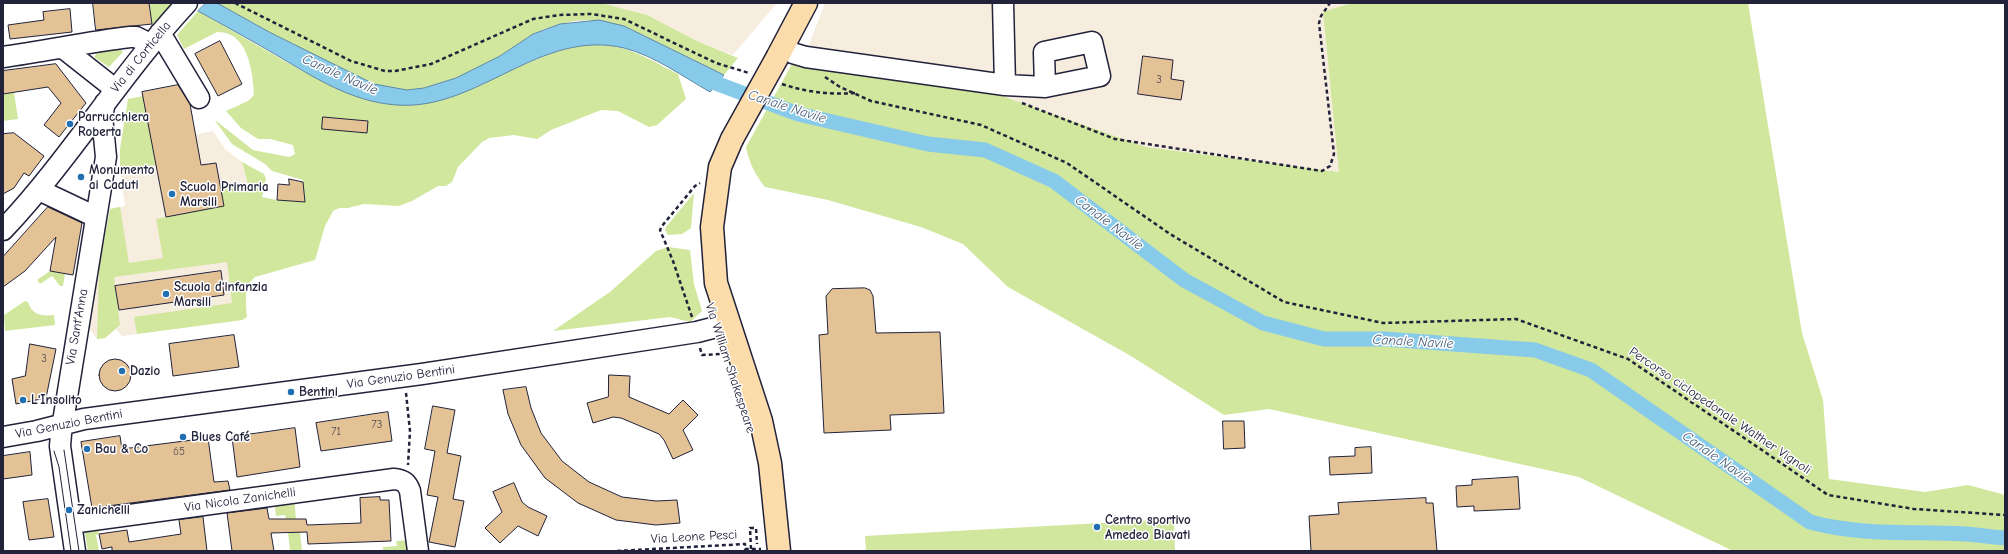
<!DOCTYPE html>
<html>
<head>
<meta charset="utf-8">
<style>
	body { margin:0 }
	#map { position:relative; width:2008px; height:554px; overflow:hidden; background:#fff; font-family:"Comic Neue",sans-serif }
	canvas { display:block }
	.frame { position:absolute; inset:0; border:4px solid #22223b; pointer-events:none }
</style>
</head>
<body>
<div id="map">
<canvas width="2008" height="554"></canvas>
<div class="frame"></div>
</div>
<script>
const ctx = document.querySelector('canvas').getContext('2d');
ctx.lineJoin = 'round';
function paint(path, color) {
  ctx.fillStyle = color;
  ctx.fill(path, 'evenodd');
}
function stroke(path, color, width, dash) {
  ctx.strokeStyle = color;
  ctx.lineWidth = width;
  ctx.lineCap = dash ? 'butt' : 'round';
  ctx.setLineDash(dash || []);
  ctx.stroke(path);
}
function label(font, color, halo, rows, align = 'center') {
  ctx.font = font + ' "Comic Neue",sans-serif';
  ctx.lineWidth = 3;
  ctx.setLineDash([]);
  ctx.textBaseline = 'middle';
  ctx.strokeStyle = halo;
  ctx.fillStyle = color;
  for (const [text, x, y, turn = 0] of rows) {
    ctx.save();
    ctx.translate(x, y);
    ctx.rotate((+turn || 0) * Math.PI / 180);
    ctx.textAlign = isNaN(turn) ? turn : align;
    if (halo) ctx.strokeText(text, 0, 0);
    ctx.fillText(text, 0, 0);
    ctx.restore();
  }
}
paint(new Path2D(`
	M601,3H777L733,55L697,41L647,15Z
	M825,3H1351L1323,12L1340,172L1146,147L971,85L792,64L808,47Z
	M213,131L225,149L242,162L248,184L221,189L242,320L122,336L116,329L105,338L97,339L89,328L110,209L125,206L120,172V149Z`), '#f7eddf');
paint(new Path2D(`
	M149,3H177L161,20L152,24Z
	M217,3H601L647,15L697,41L738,58L724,75L624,26L589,20L573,21L544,29L533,34L500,56L456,78L424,88L407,90L374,84L271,33Z
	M1351,3H1748L1802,333L1823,400L1829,479L1925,492L1968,485L2002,494L2005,496V551H1733L1579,477L1269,409L1224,415L1131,356L1008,287L963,244L921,227L828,200L765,187C755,175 749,162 746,147L792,64L971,85L1146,147L1339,172L1323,12Z
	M198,11L302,71L380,103L397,105L434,102L557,51C612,37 629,48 678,74L686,99L657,125L649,127L618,111L601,110L551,130L537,139L514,135L489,138L482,142L458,167L452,182L446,186H438L412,201L399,206L364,204L348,208H339L333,211L325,226L315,260L255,277C243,287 246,302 247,317L242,320L137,334L134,317L232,303L227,262L114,277L120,325L105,338L97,339L99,268L110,209L120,207L129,263L163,258L156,219L224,206L220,189L248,184L242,162L264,174L266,179L262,197L277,200L305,202L303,180L272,171L265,164L232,144L216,122L215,120L253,150L289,157L295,154L293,145L270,139H258L241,128L226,111L248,101L254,95C253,72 248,31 217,32L184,49L177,35Z
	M120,49L123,52L109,67L94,57L98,52Z
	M14,92L18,119L3,121V94Z
	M143,96L156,165L120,172V149L128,99Z
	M694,193L691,228L682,234L668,235L665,230L666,227Z
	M668,247L690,250L694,284L702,311L690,322L670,317L553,331L610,292L656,251Z
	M50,271L65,274L63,286H60L52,276L40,284L37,280Z
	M25,301L28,302C33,316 41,316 54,315L55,325L5,331L4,315Z
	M294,499L296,519H286L285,515L276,516L274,501Z
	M1174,519L1175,551H866L865,536Z
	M98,526L99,534L96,535L99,551H88L84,528Z
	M288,532H300L302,551H290Z
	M409,540L410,551H383V547L397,546L396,541Z`), '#d0e79d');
const water = new Path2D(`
	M206,3H217L271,33L374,84L407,90L424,88L456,78L500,56L533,34L560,24L599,20L624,26L724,75L710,92C682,76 655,56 624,48C540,28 478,111 397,105C352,102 315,78 278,56C251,40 225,26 198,11Z`);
paint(water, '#88caea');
stroke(water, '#5f87a4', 1);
stroke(new Path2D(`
	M699,74L718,84L798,114L928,144L985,150L1054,181L1184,280L1263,323L1324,339H1385L1535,350L1591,370L1810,522C1861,536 1913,531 1965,534C1979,535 1992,537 2005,538`), '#88caea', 15);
const building = new Path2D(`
	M93,3H149L152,24L96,30Z
	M70,9L72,32L10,39L8,25L44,20L43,12Z
	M220,41L242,84L218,96L195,54Z
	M1143,56L1173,60L1171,79L1184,81L1181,100L1138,94Z
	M56,64L86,103L59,137L44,125L61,103L48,87L3,94V71Z
	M178,85L190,104L201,165L216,163L224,206L166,217L142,92Z
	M323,117L368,121L367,133L322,129Z
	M14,133L44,156L29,176L24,173L14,188L3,194V134Z
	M289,179L303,182L305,202L277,200L278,184L289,185Z
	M48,207L82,223L73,275L50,271L56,237L25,271L3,287V257Z
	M221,271L224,295L119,310L115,286Z
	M865,288L870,290L873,296L876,333L940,332L944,413L890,415L891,430L824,433L819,335L828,334L826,296L832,289Z
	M234,335L239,367L173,376L169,344Z
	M30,344L56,349L46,398L16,404L12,379L25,376Z
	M99 375a16 16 0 1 1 32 0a16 16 0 1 1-32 0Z
	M609,375L630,376L629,397L669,414L683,400L698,415L683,430L693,450L673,459L664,440L659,434L621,418L613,417L593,423L587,403L608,397Z
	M526,387L531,408L541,433L562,461L589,482L622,497L656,501L677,500L680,523L656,525L616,520L578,503L545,478L521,445L508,414L503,390Z
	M433,406L455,410L447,453L461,456L453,499L464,501L455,547L429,542L438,497L427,495L435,451L425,449Z
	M388,412L392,441L321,451L316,423Z
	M1223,421H1244L1245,448L1224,449Z
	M295,428L300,467L237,477L232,437Z
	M120,436L122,449L208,438L214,482L228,481L230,490L92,508L81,442Z
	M1371,447L1372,473L1330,475L1329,457L1355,456V448Z
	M30,452L32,475L3,479V456Z
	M1518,477L1520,509L1474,511V506L1457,507L1456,486L1472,485V480Z
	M514,483L522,502L528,507L547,516L538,536L518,526L500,543L485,528L502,512L493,492Z
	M380,497V500H389L391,541L308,544L307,532L271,533L274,551H232L227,513L267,508L269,519H306L307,525L361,523L360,498Z
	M1426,498V503H1433L1437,551H1311L1309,516L1339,514L1338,503Z
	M48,499L54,537L29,540L23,502Z
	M203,517L207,551H112V547L102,549L99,534L127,530L129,542L181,534L179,520Z`);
paint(building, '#e3c395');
stroke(building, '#22223b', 1);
const minor = new Path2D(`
	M160,33L199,98
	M63,48L115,89
	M782,50L806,57L1005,85L1003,3
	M3,57C46,51 88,42 130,37H136L150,44
	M1005,85L1045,87L1100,76L1092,42L1044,52L1045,87
	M39,190L96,217
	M3,230C70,159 121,74 187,3
	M3,437L37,431L84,419L422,374L697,332L728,324
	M71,523L394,479C404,480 407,483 410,491L418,551
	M75,551L60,446L61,434L106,157L102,116L105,103`);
const major = new Path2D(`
	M778,56L806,3
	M732,139L720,167L712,227L716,283L761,421L770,463L779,551`);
stroke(minor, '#22223b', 23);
stroke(major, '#22223b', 25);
stroke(new Path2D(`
	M235,3L351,61L385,71H395L431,64L533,19L559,15L591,14L624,19L716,63L749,73
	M825,77L840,87L871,101L981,125L1067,163L1170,234L1284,302L1383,323L1516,319L1628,359L1828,495L1914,509L2005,515
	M782,84C806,92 830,95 855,93
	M1022,103L1115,139L1322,171L1330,166L1334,154L1319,23L1321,16L1330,3
	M692,317L673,261L660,230L662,226L695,186L700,183
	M700,348L702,355L721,354
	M406,393L410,431L408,465
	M751,549L750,528H756L757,544
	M617,551L745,544V549H761`), '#22223b', 2.5, [4, 3]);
stroke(minor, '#fff', 20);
stroke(major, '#fddcac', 22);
stroke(new Path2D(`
	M64,450L79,551
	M54,451L59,467L71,551`), '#22223b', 1);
const majorBridge = new Path2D(`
	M732,139L778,56`);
stroke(majorBridge, '#22223b', 25, []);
stroke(majorBridge, '#fddcac', 22);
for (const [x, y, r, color] of [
	[70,124,4,"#1f6fb2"],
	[81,177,4,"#1f6fb2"],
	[172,194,4,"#1f6fb2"],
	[166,294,4,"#1f6fb2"],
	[122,371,4,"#1f6fb2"],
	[291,392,4,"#1f6fb2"],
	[23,400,4,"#1f6fb2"],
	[183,437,4,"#1f6fb2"],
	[87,449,4,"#1f6fb2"],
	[69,510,4,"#1f6fb2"],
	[1097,527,4,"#1f6fb2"]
]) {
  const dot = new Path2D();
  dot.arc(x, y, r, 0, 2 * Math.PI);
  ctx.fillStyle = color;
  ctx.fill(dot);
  stroke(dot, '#fff', 1.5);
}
label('11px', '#524a52', null, [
	["3",1159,80],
	["3",44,359],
	["73",377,425],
	["71",336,432],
	["65",179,452]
]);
label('13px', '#22223b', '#fff', [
	["Via di Corticella",141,57,-51],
	["Via Sant'Anna",77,327,-80],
	["Via William Shakespeare",730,368,72],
	["Via Genuzio Bentini",401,377,-8],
	["Percorso ciclopedonale Walther Vignoli",1720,411,34],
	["Via Genuzio Bentini",69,424,-11],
	["Via Nicola Zanichelli",240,500,-8],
	["Via Leone Pesci",694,537,-3]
]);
label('bold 13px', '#22223b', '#fff', [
	["Parrucchiera",78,117],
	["Roberta",78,132],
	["Monumento",89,170],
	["ai Caduti",89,185],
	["Scuola Primaria",180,187],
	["Marsili",180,202],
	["Scuola d'infanzia",174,287],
	["Marsili",174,302],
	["Dazio",130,371],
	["Bentini",299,392],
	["L'Insolito",31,400],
	["Blues Café",191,437],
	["Bau & Co",95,449],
	["Zanichelli",77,510],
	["Centro sportivo",1105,520],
	["Amedeo Biavati",1105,535]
], 'left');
label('italic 14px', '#465d78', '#fff', [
	["Canale Navile",340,75,24],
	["Canale Navile",787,107,18],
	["Canale Navile",1109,223,37],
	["Canale Navile",1413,342,3],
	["Canale Navile",1717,458,35]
]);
</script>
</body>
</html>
